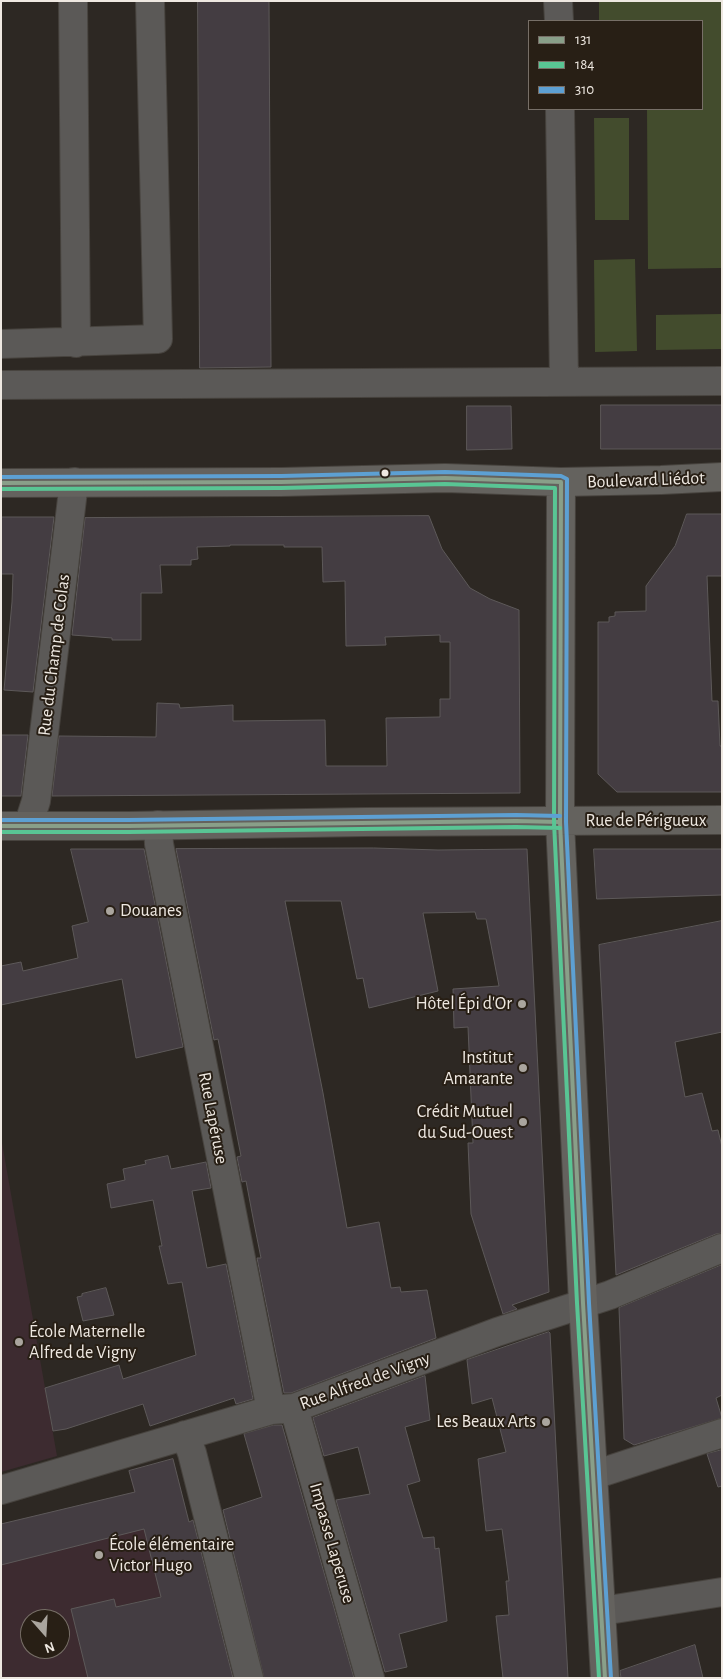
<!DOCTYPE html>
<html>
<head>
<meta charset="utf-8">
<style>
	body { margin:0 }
	#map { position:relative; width:723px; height:1679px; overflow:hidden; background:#2d2823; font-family:"Alegreya Sans",sans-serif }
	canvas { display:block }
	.frame { position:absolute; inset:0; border:2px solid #eee8e1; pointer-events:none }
	.legend { position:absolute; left:528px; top:20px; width:175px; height:90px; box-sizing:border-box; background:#281f15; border:1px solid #776f67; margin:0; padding:6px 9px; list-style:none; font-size:15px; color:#eee8e1 }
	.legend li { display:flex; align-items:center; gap:10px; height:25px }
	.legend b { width:25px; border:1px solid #776f67 }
	.north { position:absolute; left:20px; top:1609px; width:50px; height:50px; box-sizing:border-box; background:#281f15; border:1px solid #776f67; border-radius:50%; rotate:161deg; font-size:14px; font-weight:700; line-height:20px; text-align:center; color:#eee8e1 }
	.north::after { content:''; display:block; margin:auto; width:18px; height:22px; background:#aaa59e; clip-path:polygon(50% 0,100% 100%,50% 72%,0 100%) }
</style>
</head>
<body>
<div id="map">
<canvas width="723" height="1679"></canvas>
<div class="frame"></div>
<ul class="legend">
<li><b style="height:6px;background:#899f89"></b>131</li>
<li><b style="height:6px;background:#59c594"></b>184</li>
<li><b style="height:6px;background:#5da0d3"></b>310</li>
</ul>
<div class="north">N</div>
</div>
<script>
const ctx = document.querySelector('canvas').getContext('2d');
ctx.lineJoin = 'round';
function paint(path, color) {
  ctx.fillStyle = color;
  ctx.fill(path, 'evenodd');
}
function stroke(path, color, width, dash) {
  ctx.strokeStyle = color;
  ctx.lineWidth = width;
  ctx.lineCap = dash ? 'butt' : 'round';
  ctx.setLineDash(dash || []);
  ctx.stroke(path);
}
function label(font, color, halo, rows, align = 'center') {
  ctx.font = font + ' "Alegreya Sans",sans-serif';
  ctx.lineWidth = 4;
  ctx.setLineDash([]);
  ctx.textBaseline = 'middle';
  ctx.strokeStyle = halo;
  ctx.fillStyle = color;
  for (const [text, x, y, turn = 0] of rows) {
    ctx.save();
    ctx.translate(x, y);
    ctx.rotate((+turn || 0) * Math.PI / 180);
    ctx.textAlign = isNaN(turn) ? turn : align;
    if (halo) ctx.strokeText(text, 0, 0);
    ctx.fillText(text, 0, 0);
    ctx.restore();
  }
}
paint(new Path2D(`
	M1,1137L57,1456L1,1472Z
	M173,1459L205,1586L119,1606L136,1678H1V1524L134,1492L129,1471ZM30,1619H60V1649H30Z`), '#3d2b30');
paint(new Path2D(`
	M599,1H722V268L648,269L647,109H702V21H599Z
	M594,118H629V220H595Z
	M635,259L637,351L595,352L594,260Z
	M722,314V349L656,350V315Z`), '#434c2d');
const building = new Path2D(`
	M198,1H269L271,367L200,368Z
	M601,405H722V449H601Z
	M467,406H511L512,449L467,450Z
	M687,514H722V576H707L712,701H718L720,746H722V792H617L598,774V622H609V617L615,616V612L646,611V586L675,546Z
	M429,516L442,549L470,588L490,599L519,610L520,793L52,796L59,736L156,737L157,703L179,704L180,708L233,705V721L325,720L326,766H387L386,718L440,717V699H450V642H440V635L385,637L386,645L346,646L345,581L323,582L322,547H284V545H230V546L197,547L198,559L191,560V565H160L162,593H141V640H112V638L72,635L85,518Z
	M1,517H54L33,692L4,690L12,602L13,574H1Z
	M1,735H28L21,796H1Z
	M374,848L438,850L527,849L549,1292L512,1305L517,1309L503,1314L471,1214L468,1143H473L468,1027L454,1028L453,989L499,986L486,919H477L475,912L423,913L438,991L369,1008L363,978L357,979L341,901H285L323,1093L347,1228L379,1222L391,1288L400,1287L401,1292L427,1290L436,1338L291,1393H284L257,1258H261L254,1223L246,1181L242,1182L237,1157L241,1156L218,1039L214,1040L176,849Z
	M71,849H144L183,1047L136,1058L122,979L1,1005V966L21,962L23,971L78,958L72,926L88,922Z
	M594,849H722V895L597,899Z
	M722,921V1032L675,1042L685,1097L702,1093L712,1131L718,1130L722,1147V1233L716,1234L616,1275L599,945Z
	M168,1156L171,1169L206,1162L211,1188L192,1191L207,1268L226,1264L253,1399L236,1404L234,1398L150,1426L143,1404L66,1429L53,1431L45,1388L119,1365L123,1379L196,1355L182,1282L168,1284L159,1246H162L153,1200L111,1208L107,1184L125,1180L123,1169L146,1164L145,1161Z
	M722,1265V1395L716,1398L722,1418L634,1445L624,1439L619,1308Z
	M106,1288L114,1315L83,1321L77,1297L82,1296V1294Z
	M549,1332L550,1333L568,1678H503L496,1616L509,1615L506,1581H509L502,1529L486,1531L478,1459L506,1452L492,1398L472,1404L467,1360Z
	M425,1376L430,1420L405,1427L420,1481L407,1485L423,1538L434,1537L435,1549L439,1548L447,1621L399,1634L407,1667L385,1672L336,1500L370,1494L358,1447L324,1456L313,1418Z
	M274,1425H282L354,1678H264L223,1510L262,1497L244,1434Z
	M722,1450V1486L718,1487L707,1454Z
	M173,1459L189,1522L193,1520L233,1678H88L71,1609L114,1599L116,1607L161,1597L144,1529L1,1565V1524L135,1492L129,1471Z
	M695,1645L703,1678H621L620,1671Z`);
paint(building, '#443d42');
stroke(building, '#5d5959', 1);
const minor = new Path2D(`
	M73,1L76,343
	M558,1L559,21
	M560,109L564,382
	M1,344L158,339L150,1
	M1,385L722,381
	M158,825L159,844L271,1410
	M28,826L36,801L74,482
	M294,1408L370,1678
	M185,1435L192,1453L249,1678
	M594,1475L722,1433
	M1,1490L271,1410L294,1408L497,1332L610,1295L722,1248
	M602,1611L722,1592`);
const major = new Path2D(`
	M561,482L560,822L583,1303L605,1678
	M1,483L281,482L445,478L561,482L661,480L722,477
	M1,826H128L365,822L722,820`);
stroke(minor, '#47433e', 30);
stroke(major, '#47433e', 30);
stroke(minor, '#5b5957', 28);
stroke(major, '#64625e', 28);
stroke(new Path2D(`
	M561,482L560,822L583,1303L605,1678
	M1,483L281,482L445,478L561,482
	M1,826H128L516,821L560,822`), '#899f89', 4);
stroke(new Path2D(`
	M1,489L281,488L445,484L555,488L554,822L577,1303L599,1678
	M1,832H128L516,827L560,828`), '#59c594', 4);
stroke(new Path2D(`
	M1,477L281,476L445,472L561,476L567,479L566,822L589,1303L611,1678
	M1,820H128L516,815L560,816`), '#5da0d3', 4);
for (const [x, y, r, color] of [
	[385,473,4.5,"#eee8e1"],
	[110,911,5,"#aaa59e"],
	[522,1004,5,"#aaa59e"],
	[523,1068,5,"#aaa59e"],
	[523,1122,5,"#aaa59e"],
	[19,1342,5,"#aaa59e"],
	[546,1422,5,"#aaa59e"],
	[99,1555,5,"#aaa59e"]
]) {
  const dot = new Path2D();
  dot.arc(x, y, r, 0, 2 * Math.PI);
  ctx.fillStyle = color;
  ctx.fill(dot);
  stroke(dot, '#281f15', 2);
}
label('18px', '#eee8e1', '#281f15', [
	["Boulevard Liédot",646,480,-2],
	["Rue du Champ de Colas",54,655,-83],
	["Rue de Périgueux",646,821],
	["Rue Lapéruse",213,1118,79],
	["Rue Alfred de Vigny",365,1381,-20],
	["Impasse Laperuse",332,1543,74]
]);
label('18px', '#eee8e1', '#281f15', [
	["Douanes",120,911,"left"],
	["Hôtel Épi d'Or",512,1004],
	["Institut",513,1058],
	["Amarante",513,1079],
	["Crédit Mutuel",513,1112],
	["du Sud-Ouest",513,1133],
	["École Maternelle",29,1332,"left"],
	["Alfred de Vigny",29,1353,"left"],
	["Les Beaux Arts",536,1422],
	["École élémentaire",109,1545,"left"],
	["Victor Hugo",109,1566,"left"]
], 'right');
</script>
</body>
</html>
